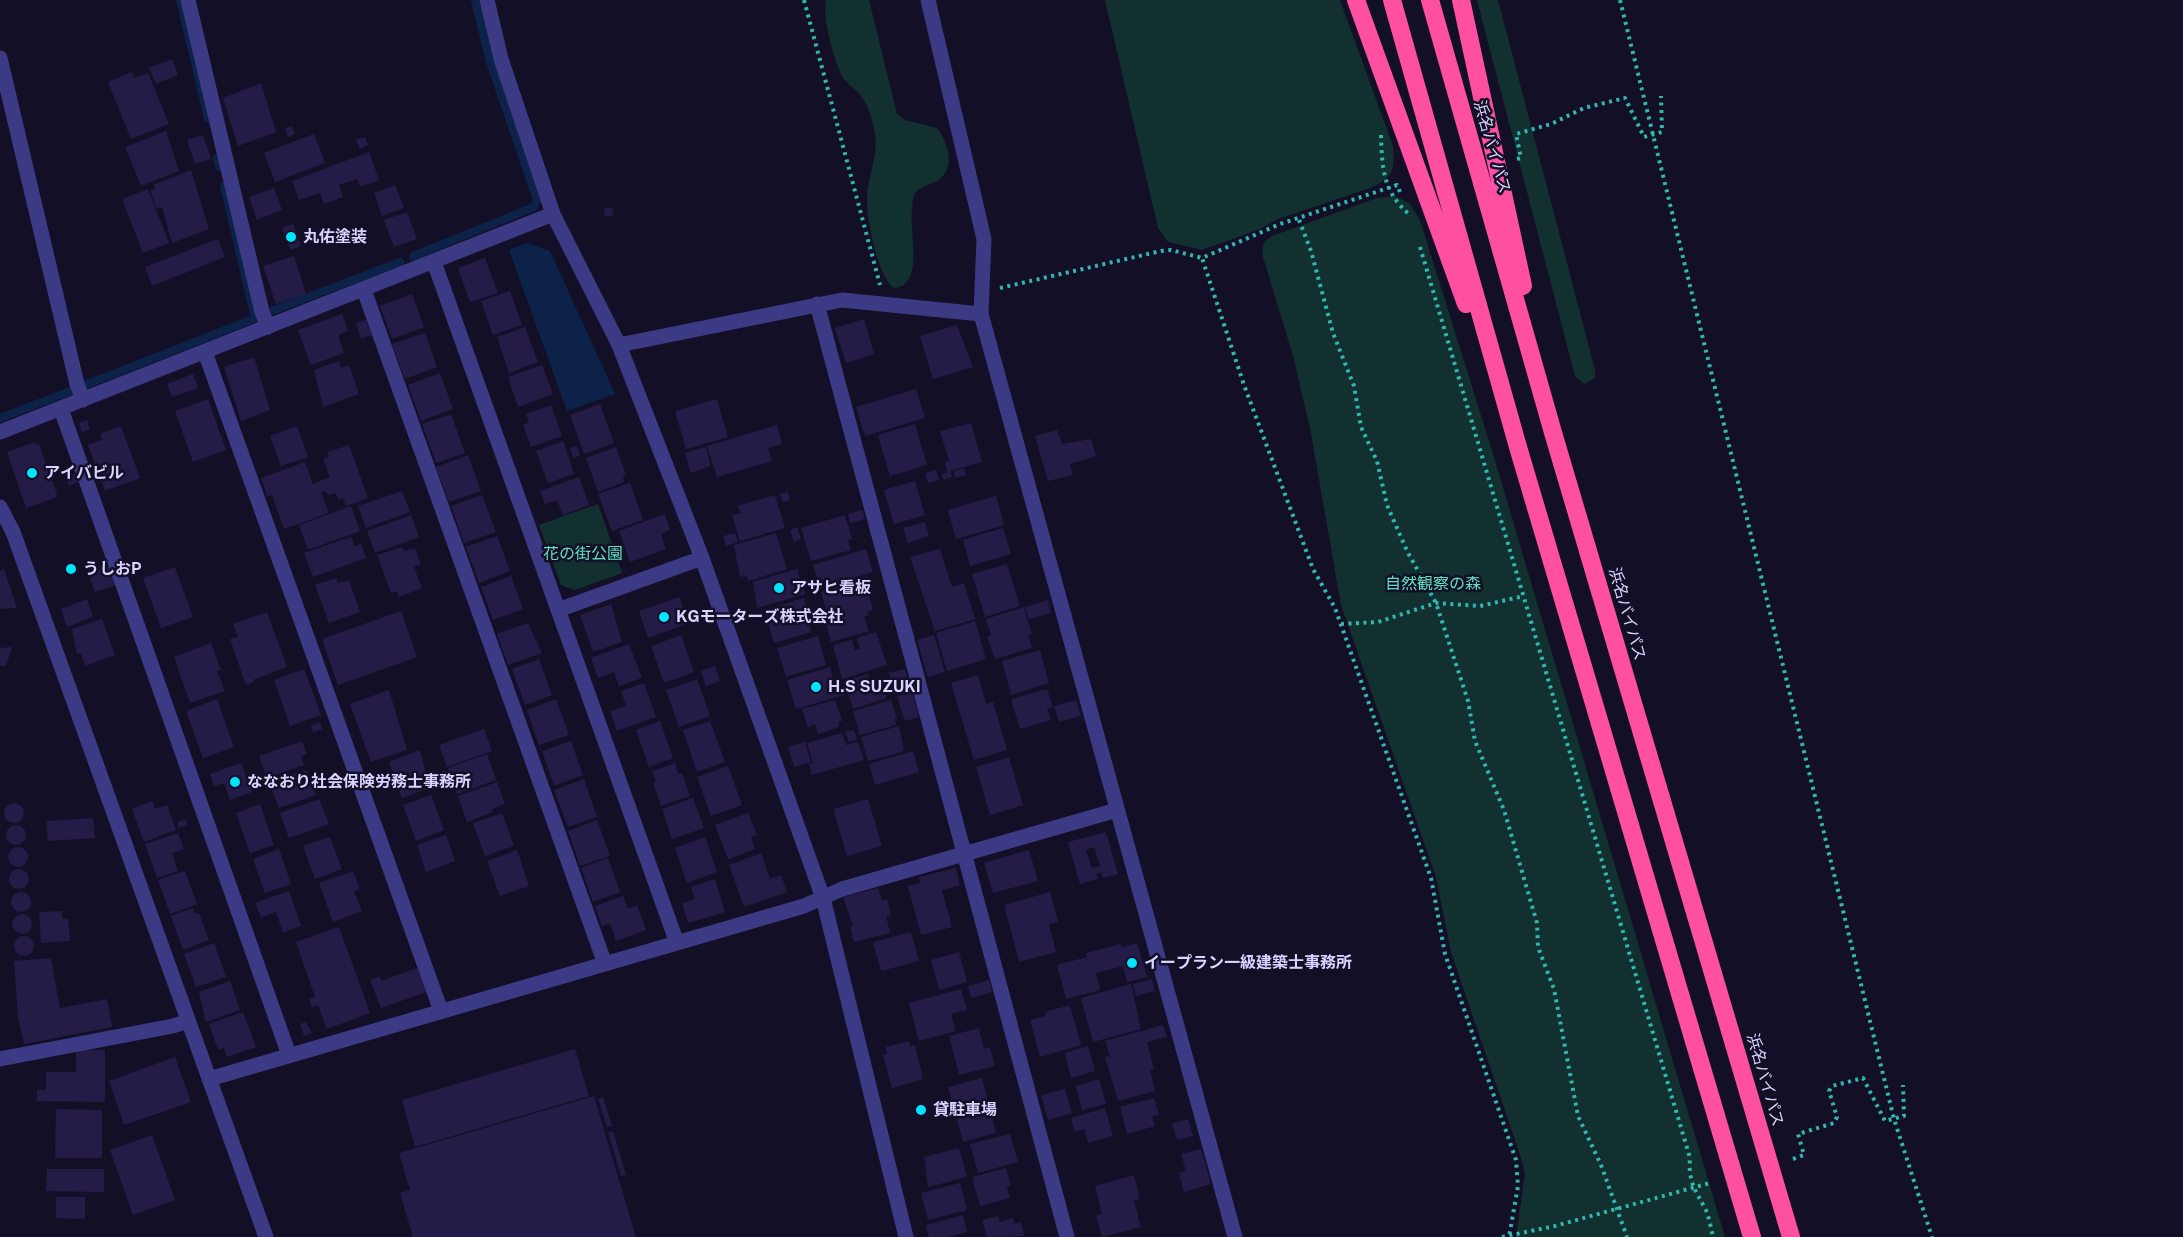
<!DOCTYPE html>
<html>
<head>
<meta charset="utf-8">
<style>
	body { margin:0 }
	canvas { display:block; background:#130f26 }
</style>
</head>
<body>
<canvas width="2183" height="1237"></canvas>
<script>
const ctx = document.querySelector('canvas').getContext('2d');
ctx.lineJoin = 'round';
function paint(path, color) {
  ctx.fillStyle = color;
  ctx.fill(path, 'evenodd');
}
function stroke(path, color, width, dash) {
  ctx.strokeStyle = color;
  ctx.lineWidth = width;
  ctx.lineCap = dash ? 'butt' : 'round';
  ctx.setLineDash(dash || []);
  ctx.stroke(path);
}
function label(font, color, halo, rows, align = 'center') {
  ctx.font = font + ' "Public Sans","Noto Sans JP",sans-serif';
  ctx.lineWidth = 5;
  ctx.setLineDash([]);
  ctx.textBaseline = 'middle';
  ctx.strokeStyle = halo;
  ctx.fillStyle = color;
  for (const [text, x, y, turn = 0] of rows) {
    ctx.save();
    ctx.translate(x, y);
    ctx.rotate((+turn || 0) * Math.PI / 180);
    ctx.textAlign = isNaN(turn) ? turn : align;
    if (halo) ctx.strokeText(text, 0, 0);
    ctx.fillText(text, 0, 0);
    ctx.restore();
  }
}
paint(new Path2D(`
	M826,0H869L897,114L905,120L937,128C948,143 957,168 937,181C931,184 922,186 917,191C912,196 913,203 912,209C909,230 925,287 894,288C878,278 866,217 867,198C868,176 878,158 875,135C873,120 868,103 858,92C852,87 846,83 842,76C834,60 822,17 826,0Z
	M1105,0H1340L1393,146C1395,169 1394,176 1373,187L1278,219L1260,229L1202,250L1168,242L1158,228Z
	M1477,0H1498L1595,370V378L1584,384L1575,376Z
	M1395,196L1409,203L1420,220L1493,454L1725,1237H1516L1525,1173L1521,1158L1451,952L1436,877L1341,605L1310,428L1293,356L1263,257C1262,246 1263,241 1272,236L1377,198Z
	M598,504L622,573L575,590L561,585L539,525Z`), '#12302f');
paint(new Path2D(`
	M527,243L550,251L615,394L567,411L509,250Z`), '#0c2248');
stroke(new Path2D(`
	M180,0L208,118
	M217,158L219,167
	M224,186L255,318
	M413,256L534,207L537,200L490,62L475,0
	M269,312L400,262
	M85,385L256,318
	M0,418L71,391`), '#0c2248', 8);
paint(new Path2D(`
	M172,59L178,75L156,84L149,68Z
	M132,72L134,78L148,73L169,124L131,139L108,82Z
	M261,83L276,132L238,146L223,98Z
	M292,126L295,134L288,137L285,129Z
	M166,131L179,171L141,186L125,147Z
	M314,134L325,163L275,182L264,153Z
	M203,135L211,159L195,164L187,140Z
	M365,137L368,145L360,149L356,140Z
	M369,152L379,180L360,187L357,179L339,185L343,197L324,204L320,193L299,200L292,181Z
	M191,170L209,229L172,243L162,207L157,209L150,191L155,189L153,185Z
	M395,185L404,208L382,216L374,193Z
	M274,188L282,210L257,220L249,197Z
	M148,189L169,243L143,253L122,199Z
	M612,207L614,215L605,217L604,209Z
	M407,212L417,239L394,247L384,220Z
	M293,224L301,246L290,250L282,228Z
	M218,239L225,257L152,286L145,267Z
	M294,256L306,294L276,304L263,266Z
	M485,258L498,293L470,302L458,268Z
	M510,291L522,325L493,335L481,301Z
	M412,294L424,327L392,339L380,306Z
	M342,314L348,331L338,335L344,353L311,365L298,330Z
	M864,319L874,354L846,363L835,328Z
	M366,320L372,335L361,339L356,323Z
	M957,325L973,367L933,379L920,336Z
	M525,327L538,362L509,373L497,337Z
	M425,333L437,367L405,379L392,344Z
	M254,357L270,410L241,421L224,367Z
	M339,361L341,368L349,365L359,394L323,407L314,370Z
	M542,365L553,394L518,407L508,377Z
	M440,373L453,409L421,421L408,385Z
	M193,374L198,388L172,397L167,384Z
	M916,389L925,418L865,436L856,407Z
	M208,399L226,450L193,462L175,411Z
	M717,399L728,437L686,449L675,411Z
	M600,404L614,443L584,454L570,415Z
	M551,405L562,436L531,447L523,425L529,423L526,414Z
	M451,414L465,453L436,463L422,424Z
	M87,420L90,429L82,432L79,423Z
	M971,423L982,462L950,471L952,477L943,480L942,474L947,473L945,462L949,461L940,431Z
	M915,424L927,465L890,476L878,435Z
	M777,425L782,444L768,448L772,461L717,477L707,446Z
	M121,426L140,478L105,491L88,445L102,440L100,434Z
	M297,426L308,457L281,466L270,436Z
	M1057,430L1062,444L1091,439L1096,456L1070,464L1073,475L1048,481L1035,436Z
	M563,441L574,474L548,483L536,451Z
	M35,442L36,445L39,444L57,494L55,498L26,508L7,452Z
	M349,445L368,498L346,506L343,498L338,499L336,493L327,495L326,491L321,492L329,513L284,529L272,495L267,496L261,478L305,462L313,484L330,477L323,459L329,457L328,452Z
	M577,446L580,455L573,458L570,448Z
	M616,447L626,475L623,476L624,482L598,492L586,458Z
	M706,447L711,466L691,473L685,453Z
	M468,455L481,491L449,502L436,467Z
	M964,468L966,475L955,478L954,471Z
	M936,470L939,480L928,483L925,473Z
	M78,473L81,481L69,486L66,477Z
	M579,477L589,505L563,515L557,500L545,504L540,491Z
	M915,481L925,515L894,524L884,490Z
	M630,483L643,520L612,531L598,494Z
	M402,491L410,512L366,528L358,506Z
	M788,492L790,500L783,502L780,494Z
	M482,495L496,532L464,543L451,506Z
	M775,495L785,528L740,541L732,515L741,513L738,506Z
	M996,496L1004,525L956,539L948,510Z
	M351,506L360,531L308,550L299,525Z
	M862,510L865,519L850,523L848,514Z
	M665,514L670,530L661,534L666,549L630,562L619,531Z
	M411,515L419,537L375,553L367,531Z
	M845,515L852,539L848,540L851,550L811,561L801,528Z
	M925,522L929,536L908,543L903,528Z
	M797,527L801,539L794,542L790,530Z
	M1003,528L1011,554L970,566L963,540Z
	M735,533L738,542L726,546L723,536Z
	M776,533L787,569L748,581L747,576L740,577L734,545Z
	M497,536L510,571L479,583L466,547Z
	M351,537L355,546L361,544L366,558L313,577L304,553Z
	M402,547L404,551L415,548L421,565L414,567L422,588L399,597L397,591L391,593L377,555Z
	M866,549L873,572L820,588L813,565Z
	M940,549L952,587L964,583L975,619L935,631L910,557Z
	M1007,564L1020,606L985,617L972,574Z
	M109,566L116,585L95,592L88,573Z
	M175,567L193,617L161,628L143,578Z
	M4,569L17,608L0,609V571Z
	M797,569L805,594L757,608L753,582Z
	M511,576L523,609L493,620L481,587Z
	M336,578L338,583L349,580L360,612L329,623L315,585Z
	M864,579L873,610L867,612L868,616L864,617L869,631L831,642L825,621L829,620L821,592Z
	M679,597L689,623L648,638L639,611Z
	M804,598L811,632L774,643L764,610Z
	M87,599L93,617L67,627L61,609Z
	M1048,600L1051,613L1029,619L1025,607Z
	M611,604L622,642L593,652L580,615Z
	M1024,607L1032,634L1028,635L1032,648L995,659L987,636L991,635L986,619Z
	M401,611L417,657L338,685L322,639Z
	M267,612L287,667L253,680L254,682L246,685L230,639L238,637L233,624Z
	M102,619L115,655L85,666L81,653L77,654L72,629Z
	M975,621L986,659L947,671L936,633Z
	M528,623L542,653L508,665L497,634Z
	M876,632L887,665L842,679L833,645L852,640L855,650L860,649L857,638Z
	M681,635L694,672L664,683L651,646Z
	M934,635L945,672L928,677L917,640Z
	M818,636L826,665L786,677L777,648Z
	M211,643L221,670L217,671L225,691L190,703L174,657Z
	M629,644L642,678L619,686L614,672L598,678L591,658Z
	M12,647L6,666H0V648Z
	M1040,650L1049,683L1011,695L1002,661Z
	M539,659L552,695L525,705L512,669Z
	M715,666L720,681L706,686L701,671Z
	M830,667L833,679L839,677L844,695L796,709L787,680Z
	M304,669L321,715L290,726L274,680Z
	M905,669L910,686L894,690L889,673Z
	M868,674L870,681L881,678L887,698L853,709L844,681Z
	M978,675L986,704L993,702L1007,750L974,760L951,683Z
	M697,679L710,716L679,727L666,690Z
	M644,683L656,717L617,731L610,711L626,706L621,691Z
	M1047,689L1053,707L1047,709L1051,720L1020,729L1011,699Z
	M389,690L407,750L371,762L350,704Z
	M912,692L919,717L905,721L897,697Z
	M217,699L234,747L203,758L186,711Z
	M556,699L569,735L539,745L527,710Z
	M835,700L842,721L838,722L839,727L818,734L815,724L808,727L802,709Z
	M891,700L897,719H895L896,725L860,735L853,711Z
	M1076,700L1081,716L1059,722L1054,706Z
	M660,721L673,758L649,767L636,730Z
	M710,721L725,762L697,772L683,730Z
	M320,722L322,729L313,732L311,726Z
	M899,726L904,751L868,761L861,737Z
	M484,729L492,751L447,767L439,745Z
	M854,730L857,739L849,742L845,732Z
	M842,733L846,745L858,742L864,760L812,775L809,764L813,763L807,743Z
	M302,741L307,754L301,756L304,765L267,778L259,756Z
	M571,741L583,775L554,786L542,751Z
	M805,742L811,762L794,767L788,747Z
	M420,750L430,788L402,798L389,762Z
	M913,751L919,772L875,785L869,764Z
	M487,754L496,780L457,794L448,768Z
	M1009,757L1023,805L990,815L976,767Z
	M241,763L252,792L230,800L224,783L214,786L210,774Z
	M675,763L678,774L682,773L690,796L661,806L653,783L656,782L652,771Z
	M728,766L742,805L711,816L697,777Z
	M307,770L316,795L279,808L269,783Z
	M584,779L597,817L568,827L554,790Z
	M497,782L505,804L492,809L493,812L467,822L458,796Z
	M431,795L444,830L416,841L403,805Z
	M693,798L704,828L672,839L662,809Z
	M319,799L329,824L289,838L280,813Z
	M868,799L882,846L847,856L833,809Z
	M153,801L155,809L167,805L176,830L144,842L132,809Z
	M4 813a10 10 0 1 1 20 0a10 10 0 1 1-20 0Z
	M260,804L274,845L250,853L236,813Z
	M502,813L514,846L485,856L473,823Z
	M748,813L757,835L751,837L755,849L728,859L715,825Z
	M93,818L95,838L48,841L46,821Z
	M186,819L187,825L178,828L177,822Z
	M597,820L610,856L580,866L568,831Z
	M6 835a10 10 0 1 1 20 0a10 10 0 1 1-20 0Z
	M1106,832L1118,874L1103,878L1101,872L1096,874L1098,879L1080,884L1068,842ZM1094,847L1100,866L1092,868L1086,850Z
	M178,833L184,849L172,853L178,871L157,878L145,844Z
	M446,835L455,861L426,872L417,845Z
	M330,837L342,869L315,879L303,846Z
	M705,837L717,872L687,883L675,848Z
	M8 857a10 10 0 1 1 20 0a10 10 0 1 1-20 0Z
	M279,849L291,884L265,893L253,859Z
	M517,850L529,886L500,896L487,861Z
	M1029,850L1038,881L993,893L984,863Z
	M761,853L770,879L781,875L787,892L744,907L729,865Z
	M608,858L620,892L593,902L581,868Z
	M956,868L960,885L942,890L952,927L921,935L908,886L920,883L919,877Z
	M9 879a10 10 0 1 1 20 0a10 10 0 1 1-20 0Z
	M185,871L197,904L170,914L158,880Z
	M353,871L360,889L354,891L362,911L333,922L319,883Z
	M715,879L725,912L688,923L682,903L695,899L691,887Z
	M878,888L882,901L887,899L891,915L886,916L890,933L854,942L850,927L853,926L843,897Z
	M289,891L301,926L283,933L276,912L261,917L255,903Z
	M11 902a10 10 0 1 1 20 0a10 10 0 1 1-20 0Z
	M1050,892L1058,922L1049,924L1056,952L1019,962L1004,905Z
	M623,896L628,909L637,905L646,930L616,941L610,923L602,926L595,906Z
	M193,908L195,914L199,913L209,940L183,950L171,916Z
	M62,911V919L68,918L70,941L41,943L39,912Z
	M12 924a10 10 0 1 1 20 0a10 10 0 1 1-20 0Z
	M339,927L370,1013L327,1029L318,1005L312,1007L309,999L315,997L296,942Z
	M911,932L919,961L881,971L873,942Z
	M14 946a10 10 0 1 1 20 0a10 10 0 1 1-20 0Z
	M214,943L226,977L196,987L184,954Z
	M1137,943L1147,977L1127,982L1123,966L1096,973L1100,990L1066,999L1057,965L1087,957L1086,953L1121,944L1122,947Z
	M959,952L967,982L939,990L931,960Z
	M51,958L60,1008L107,999L112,1027L24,1044L18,1016L14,961Z
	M417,968L426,992L381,1008L370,980L380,977L381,981Z
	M1152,979L1155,991L1136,996L1133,984Z
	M989,980L992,992L971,998L968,986Z
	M230,981L240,1010L206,1022L199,992Z
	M1131,984L1141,1029L1093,1042L1081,998Z
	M961,989L967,1010L951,1014L956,1031L919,1041L909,1003Z
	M1070,1005L1081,1045L1040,1057L1030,1020L1046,1016L1045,1012Z
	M243,1012L256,1047L227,1057L224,1048L218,1050L209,1024Z
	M306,1022L312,1033L304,1036L300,1024Z
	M1163,1025L1167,1037L1147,1042L1154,1069L1150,1070L1155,1091L1118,1101L1105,1057L1110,1056L1105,1041Z
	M979,1028L984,1049L990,1047L995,1066L959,1075L949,1036Z
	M909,1041L910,1046L915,1045L923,1079L892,1088L883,1055L887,1054L886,1047Z
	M1088,1046L1095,1071L1071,1078L1065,1053Z
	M575,1049L589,1096L415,1147L402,1100Z
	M76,1050H105V1102L37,1101V1090H46V1072H76Z
	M175,1057L191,1102L124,1125L109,1081Z
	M982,1078L996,1133L963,1142L948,1087Z
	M1099,1079L1106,1104L1082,1110L1076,1086Z
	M1065,1089L1072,1113L1048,1120L1041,1095Z
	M594,1096L636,1237H413L400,1193L410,1190L399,1153Z
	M603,1097L612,1126L607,1127L598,1099Z
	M1154,1098L1159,1115L1152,1116L1155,1126L1127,1134L1120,1107Z
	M1105,1108L1113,1136L1088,1143L1084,1129L1075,1132L1071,1118Z
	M56,1109L102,1110V1158H55Z
	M1188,1119L1193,1136L1177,1140L1172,1124Z
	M613,1131L626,1175L621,1176L608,1132Z
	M1010,1134L1018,1162L978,1173L970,1144Z
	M152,1135L175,1200L133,1215L110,1150Z
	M959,1148L967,1177L928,1187L924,1157Z
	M1201,1149L1211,1184L1184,1192L1179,1173L1186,1171L1181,1154Z
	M1006,1168L1011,1186L1007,1187L1010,1198L980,1206L972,1177Z
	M47,1169H104V1192L46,1191Z
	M1134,1175L1140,1199L1134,1201L1141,1227L1102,1237L1096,1215L1102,1214L1095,1186Z
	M960,1183L967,1210L928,1220L921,1193Z
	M56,1197H85V1219L56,1218Z
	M963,1215L967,1232L947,1237H929L926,1225Z
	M998,1216L1000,1222L1013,1218L1014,1224L1021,1222L1024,1236L987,1237L982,1220Z`), '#241b47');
stroke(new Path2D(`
	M804,0L880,285
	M1620,0L1894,1119L1932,1237
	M1381,135C1382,169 1383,192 1410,215
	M1517,159L1521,158L1516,134L1551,124L1584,108L1625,98L1644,137L1662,132L1661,96
	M1400,192L1397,185L1280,224L1202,258L1244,385L1313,569L1335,608L1431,878L1445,954L1516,1160L1518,1186L1509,1237
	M1299,220L1311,251L1333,333L1354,386L1361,427L1377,461L1387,505L1407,551L1436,603L1468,701L1475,741L1504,810L1537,923L1538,947L1554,989L1578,1116L1601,1165L1627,1237
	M1420,247L1690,1158C1688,1181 1695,1190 1705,1208C1709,1217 1711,1228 1713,1237
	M1000,288L1161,251L1171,250L1202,258
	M1341,624L1378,622L1436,603L1480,606L1524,596
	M1793,1159L1804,1155L1798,1134L1834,1123L1837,1117L1829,1091L1832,1086L1863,1078L1885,1121L1904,1116L1903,1085
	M1502,1237L1555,1226L1710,1183`), '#2fb8b0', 4, [3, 4.5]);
stroke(new Path2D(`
	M188,0L262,312L268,327
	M487,0L501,59L553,214L619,345L702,558L823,898L906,1237
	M0,58L77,384L83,400
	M434,262L677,943
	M364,290L605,964
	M817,304L1067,1237
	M981,314L1235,1237
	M619,345L842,300L981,314L984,239L928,0
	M205,352L441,1011
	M61,409L289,1055
	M0,432L553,214
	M0,507L13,532L266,1237
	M558,610L702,558
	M0,1059L173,1026L188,1021
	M209,1079L804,906L842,889L1117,810`), '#3d3a85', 15);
stroke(new Path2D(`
	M1356,0L1466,304
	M1392,0L1518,447L1752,1237
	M1430,0L1554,436L1791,1237
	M1461,0L1523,286`), '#ff4fa3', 18);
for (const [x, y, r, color] of [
	[291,237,6,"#00e5ff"],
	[32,473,6,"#00e5ff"],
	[71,569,6,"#00e5ff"],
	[779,588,6,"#00e5ff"],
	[664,617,6,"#00e5ff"],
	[816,687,6,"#00e5ff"],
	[235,782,6,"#00e5ff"],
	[1132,963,6,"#00e5ff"],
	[921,1110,6,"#00e5ff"]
]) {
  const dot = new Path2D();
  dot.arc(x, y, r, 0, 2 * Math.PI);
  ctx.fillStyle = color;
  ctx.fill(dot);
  stroke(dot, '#130f26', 2);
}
label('16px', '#d9d4ff', '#130f26', [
	["浜名バイパス",1492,147,74],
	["浜名バイパス",1627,614,74],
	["浜名バイパス",1765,1080,74]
]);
label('bold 16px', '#d9d4ff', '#130f26', [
	["丸佑塗装",303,237],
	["アイバビル",44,473],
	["うしおP",83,569],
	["アサヒ看板",791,588],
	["KGモーターズ株式会社",676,617],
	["H.S SUZUKI",828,687],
	["ななおり社会保険労務士事務所",247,782],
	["イープラン一級建築士事務所",1144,963],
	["貸駐車場",933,1110]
], 'left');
label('16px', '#5fe0c0', '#130f26', [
	["花の街公園",583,554],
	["自然観察の森",1433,584]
]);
</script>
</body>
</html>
